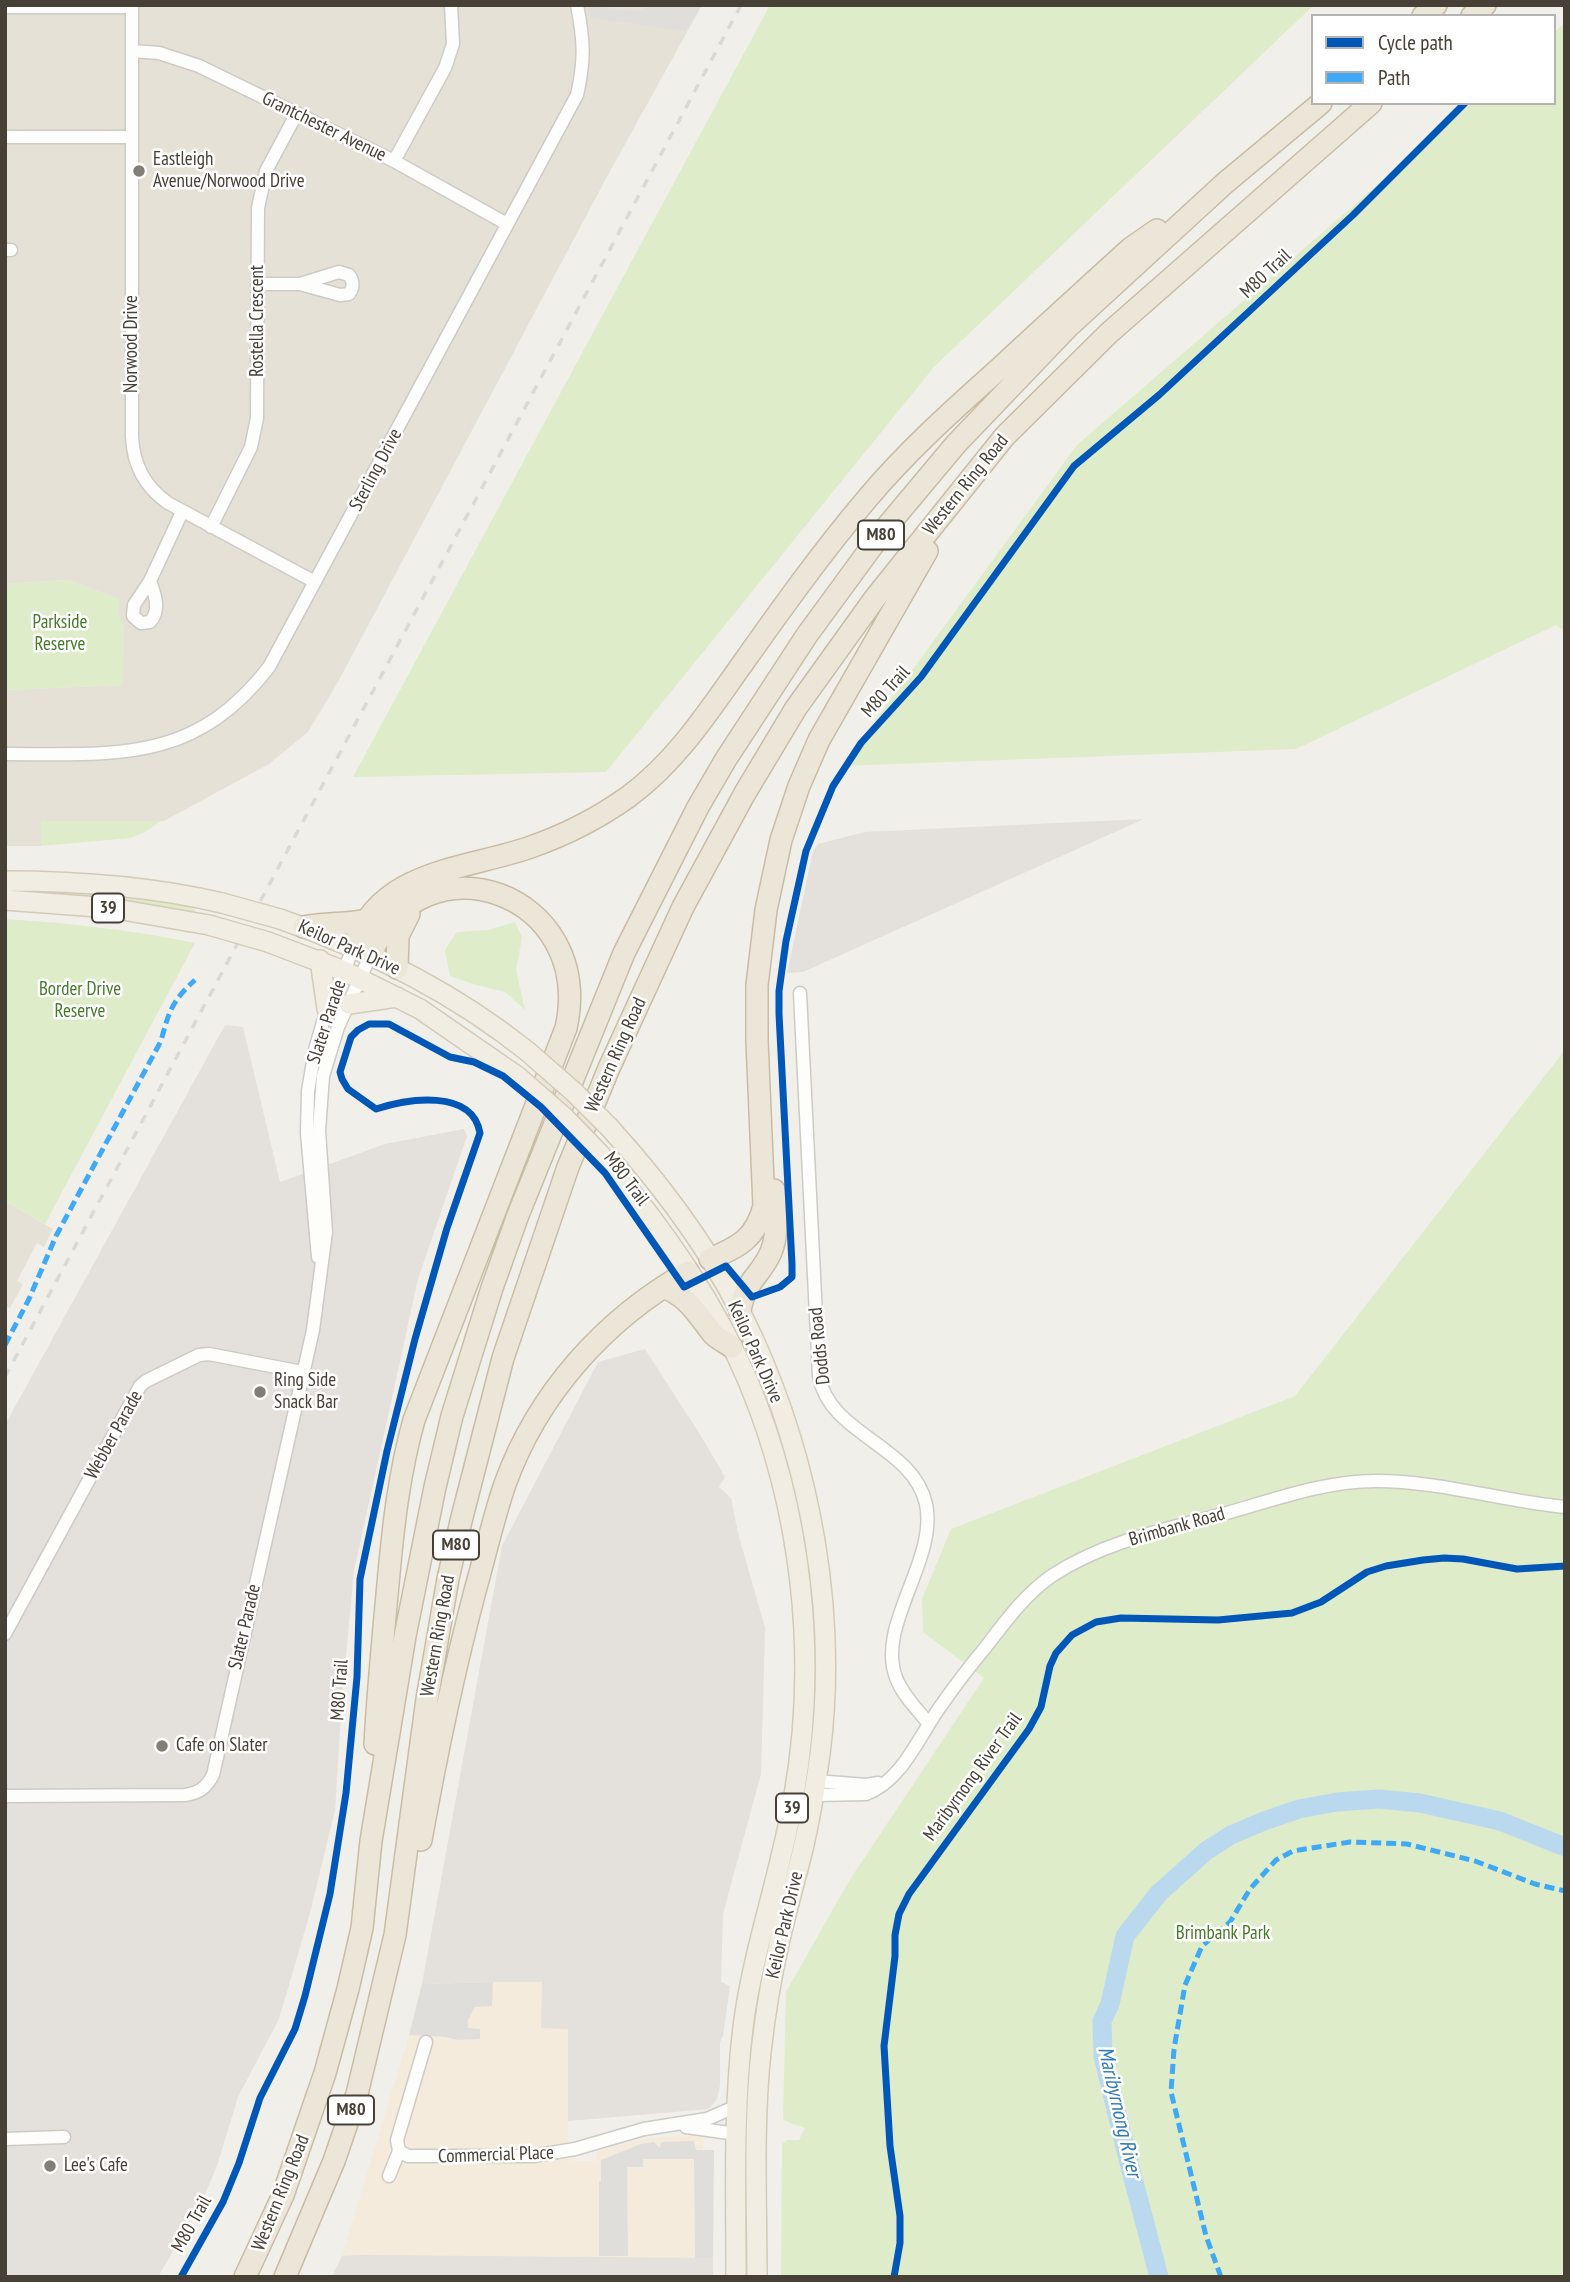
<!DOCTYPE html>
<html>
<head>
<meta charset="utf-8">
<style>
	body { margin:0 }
	#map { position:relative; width:1570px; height:2282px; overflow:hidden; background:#f1efea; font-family:"PT Sans Narrow",sans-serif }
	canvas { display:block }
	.frame { position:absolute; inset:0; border:7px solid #474036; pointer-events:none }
	.legend { position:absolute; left:1311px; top:14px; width:245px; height:91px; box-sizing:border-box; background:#fff; border:2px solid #b5b3af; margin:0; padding:9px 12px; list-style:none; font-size:21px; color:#474036 }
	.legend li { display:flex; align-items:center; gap:14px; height:35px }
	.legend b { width:35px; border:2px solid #b5b3af }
</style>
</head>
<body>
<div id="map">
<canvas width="1570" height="2282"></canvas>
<div class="frame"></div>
<ul class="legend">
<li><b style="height:9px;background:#0057b8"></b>Cycle path</li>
<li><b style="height:9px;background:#3fa9f5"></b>Path</li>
</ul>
</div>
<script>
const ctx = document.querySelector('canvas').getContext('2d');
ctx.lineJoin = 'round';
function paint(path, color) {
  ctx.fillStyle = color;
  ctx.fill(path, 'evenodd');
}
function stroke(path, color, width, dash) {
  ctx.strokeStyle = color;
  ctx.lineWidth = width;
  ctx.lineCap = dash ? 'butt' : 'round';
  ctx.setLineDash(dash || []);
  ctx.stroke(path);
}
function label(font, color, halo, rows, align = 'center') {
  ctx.font = font + ' "PT Sans Narrow",sans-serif';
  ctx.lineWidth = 5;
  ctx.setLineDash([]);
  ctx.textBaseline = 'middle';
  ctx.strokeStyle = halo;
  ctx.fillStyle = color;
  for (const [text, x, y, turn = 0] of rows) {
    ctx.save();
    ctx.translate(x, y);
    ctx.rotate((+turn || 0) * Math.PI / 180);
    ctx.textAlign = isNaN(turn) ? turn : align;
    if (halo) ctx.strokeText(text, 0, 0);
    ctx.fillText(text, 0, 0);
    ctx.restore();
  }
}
paint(new Path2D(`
	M5,5H702L608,175L338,682L308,732L269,764L164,821H42L41,846H5V690L123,685L118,613L119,599L68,580L5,584Z
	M5,1201L53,1229L44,1247L37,1243L17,1281L23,1284L10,1308L5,1306Z`), '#e5e1d7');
paint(new Path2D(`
	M493,1982H542L541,2028H568V2142L572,2161H596L597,2151L641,2140L669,2136L703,2135V2150H714L713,2258L342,2256L409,2035L422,1984Z`), '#f4ebdc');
paint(new Path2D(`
	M1144,819L803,972L787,973L813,851L818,844L865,832Z
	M225,1025L243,1027L280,1182L385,1144L464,1129L467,1136L418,1279L354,1571L342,1698L335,1810L310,1913L279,2019L238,2097L217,2166L203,2199L158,2277H5V1425Z
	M645,1349L701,1436L725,1477L719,1487L731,1498L738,1533L765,1628L761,1774L723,1914L721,1982L730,1986L723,2036L720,2042V2085L717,2099L709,2109L568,2121V2029L541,2028L542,1982H493L422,1984L502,1546L598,1362Z
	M342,2256L363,2255L713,2258V2277H332Z`), '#e4e0db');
paint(new Path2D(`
	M770,5H1314L934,367L606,772L353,777Z
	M1565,23V631L1556,625L1296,749L842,766L1077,445L1472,103H1554V32Z
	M68,580L120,599L118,613L124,625L123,685L5,690V584Z
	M41,821H161L145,832L130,838L41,846Z
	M5,887L151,895L195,908L194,916L5,894Z
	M5,919C69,923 132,930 195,943L45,1224L5,1201Z
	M515,922L522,937L516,970L525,1010L505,992L473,984L450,976L445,950L457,932L488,930Z
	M1565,1050V2277H781L782,2144L787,2140H799L805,2128L783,2120L786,1992L849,1881L984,1678L923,1632L922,1599L951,1529L1295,1396Z`), '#deecca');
paint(new Path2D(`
	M586,5L635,12L653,5H702L686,31L590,18Z
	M493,1982L492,2006L475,2007L468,2020V2028L480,2029V2039L457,2040L446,2037L409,2035L422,1984Z
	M694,2141L696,2150H714L713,2258H695L694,2159H643V2167H627L628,2256H599V2182L601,2181V2160L641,2144L654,2142L660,2148L661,2142Z`), '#e0deda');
stroke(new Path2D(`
	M1159,2277L1130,2167L1103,2056L1102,2021L1110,2004L1125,1936L1159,1893L1206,1851L1231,1835L1264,1821L1299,1809L1337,1802L1379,1799L1420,1803L1500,1821L1565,1847`), '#bad9ef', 19);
const street = new Path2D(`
	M132,5V436C133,465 145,487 168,503L315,582
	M5,7H132
	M133,51L159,53L199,66L394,161L507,224
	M5,137H132
	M394,161L445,68L453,44L451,5
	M5,250H11
	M259,284H300L340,295L349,294C354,287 354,282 349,275L339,272L300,284
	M211,527L251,447L257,418L258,208L266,171L297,113
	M150,581C155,595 161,610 150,622L141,623L133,616L134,605L150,581L182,512
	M5,754C116,754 194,764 269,667L577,95C585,60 584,40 577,5
	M800,993L819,1376C829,1435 913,1445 926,1504C938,1561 874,1627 897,1680C904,1697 918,1710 929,1724
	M318,1257L307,1133L308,1091L315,1050L323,1022L354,946
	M5,1634L140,1386L146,1381L199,1355L209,1354L302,1372
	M816,1781L866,1785L878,1783
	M814,1795L866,1794C902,1781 919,1736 940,1707C954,1687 969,1667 985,1648C1005,1622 1025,1594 1053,1575C1105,1541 1168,1529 1227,1513C1276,1499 1325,1481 1376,1481C1440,1481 1502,1501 1565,1507
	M5,1796L185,1795C199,1793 206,1788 213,1775L313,1330L326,1232L319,1131L323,1076L338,1027L371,954
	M426,2042L397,2140L399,2151L408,2156H533L575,2149L644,2129L707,2119L737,2106
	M686,2127L737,2134
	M5,2139L64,2137
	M389,2176L399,2151`);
const primary = new Path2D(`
	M5,881C79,881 150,886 222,903
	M5,900L111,908L209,925
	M280,919C369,950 453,992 527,1051
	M268,942L344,971L420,1009L517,1076
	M320,960L327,1009
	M349,1004L397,997
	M610,1128C667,1191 718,1260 753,1338C811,1465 838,1614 820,1754C815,1790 809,1826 800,1861C793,1889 785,1916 779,1944C771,1979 765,2016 761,2052C753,2126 757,2202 757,2277
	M599,1153C658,1221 713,1298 748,1381C802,1510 818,1657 794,1795C781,1874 753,1948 743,2027C733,2110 736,2194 736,2277`);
const highway = new Path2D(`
	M1423,16L1436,5
	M1472,16L1485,5
	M304,927C326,922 346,925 367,920
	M354,946C380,870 463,870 528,848C563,836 597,819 628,797C677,761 708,712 743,663C782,608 822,552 866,500C906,452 953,410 1000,368C1043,328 1087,288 1131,248L1157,230
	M371,954C424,832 596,893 566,1028L414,1420C399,1473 393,1528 388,1584C383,1637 378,1690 375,1744
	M397,968L398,936L409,914
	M710,1259C739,1247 756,1238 764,1206L757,1041V985L766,910L781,840L799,786L819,740L927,551
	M663,1287C688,1296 697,1314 713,1334C718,1339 726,1343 732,1347
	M740,1311C745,1280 760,1277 771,1252C779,1233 775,1210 774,1190
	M421,1840C436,1756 453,1674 475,1591C485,1556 493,1519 505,1484C538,1393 605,1319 688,1272
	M245,2277L283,2195L325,2073L348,1989L362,1928L371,1841L405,1636L435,1487L452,1416L492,1288L518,1215L624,953L698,807L726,759L807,635L884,530L956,444L1068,327L1225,183L1321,103
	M285,2277L334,2161L357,2094L395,1935L427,1699L448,1579L461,1521L503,1358L568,1167L609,1068L683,907L745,793L796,708L875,598L1005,436L1109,333L1371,103`);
stroke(street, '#cdcbc6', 15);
stroke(primary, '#d3cbb7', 22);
stroke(highway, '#c9bca5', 24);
stroke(street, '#fdfdfc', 12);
stroke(primary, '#f1ede3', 19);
stroke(highway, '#ece6d9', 21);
stroke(new Path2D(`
	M5,1377L741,5`), '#d9d9d8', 3.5, [9, 9]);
const primaryBridge = new Path2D(`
	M222,903L280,919
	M209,925L268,942
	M527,1051L574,1092L610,1128
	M517,1076L565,1118L599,1153`);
stroke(primaryBridge, '#d3cbb7', 22, []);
stroke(primaryBridge, '#f1ede3', 19);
stroke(new Path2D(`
	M5,1345L29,1299L56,1236L161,1041C169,1011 172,1001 195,980
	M1221,2277L1206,2236L1171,2092L1174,2049L1185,1985L1202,1946L1230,1922L1250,1889L1276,1860L1293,1851L1350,1842L1407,1844L1475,1861L1535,1884L1565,1891`), '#3fa9f5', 5, [10, 5]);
stroke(new Path2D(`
	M181,2277L223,2202L239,2163L260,2098L295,2029L305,1996L330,1894L346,1793L357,1677L360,1579L387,1451L415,1339L447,1228L480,1133C472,1088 407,1099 376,1109L348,1089L342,1079L340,1072L351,1037L358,1030L369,1024H389L450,1057L474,1062L503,1076L541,1107L605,1173L684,1287L726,1266L752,1297L780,1287L792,1277V1264L779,1014V991L786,941L806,851L833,786L861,743L921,677L1074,466L1159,395L1353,215L1465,103
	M894,2277L900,2243V2216L890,2146L884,2046L895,1956V1935L899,1914L909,1894L1029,1729L1041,1707L1050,1666L1056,1653L1072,1635L1096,1622L1121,1618L1218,1620L1292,1613L1321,1602L1367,1572L1386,1566L1423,1560L1444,1558L1463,1559L1517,1569L1565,1566`), '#0057b8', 7);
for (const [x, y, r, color] of [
	[139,171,7,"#827d75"],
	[260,1392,7,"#827d75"],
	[162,1746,7,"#827d75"],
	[50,2166,7,"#827d75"]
]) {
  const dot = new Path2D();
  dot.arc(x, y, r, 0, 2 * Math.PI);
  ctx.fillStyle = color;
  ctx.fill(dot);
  stroke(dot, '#fff', 2.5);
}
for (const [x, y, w] of [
	[881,535,46],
	[108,908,32],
	[456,1545,46],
	[792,1808,32],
	[351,2110,46]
]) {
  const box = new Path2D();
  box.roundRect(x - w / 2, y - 14.5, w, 29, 5);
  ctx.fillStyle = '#fff';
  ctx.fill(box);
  stroke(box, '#474036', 2);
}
label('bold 18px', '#474036', null, [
	["M80",881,535],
	["39",108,908],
	["M80",456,1545],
	["39",792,1808],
	["M80",351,2110]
]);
label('19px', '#474036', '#fff', [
	["Grantchester Avenue",324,127,26],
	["M80 Trail",1266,274,-43],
	["Rostella Crescent",258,321,-90],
	["Norwood Drive",132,344,-90],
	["Sterling Drive",376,470,-62],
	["Western Ring Road",966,485,-51],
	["M80 Trail",886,692,-48],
	["Keilor Park Drive",349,948,24],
	["Slater Parade",327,1022,-72],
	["Western Ring Road",616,1055,-66],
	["M80 Trail",626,1179,53],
	["Dodds Road",820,1346,-96],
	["Keilor Park Drive",755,1352,66],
	["Webber Parade",114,1435,-61],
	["Brimbank Road",1177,1527,-16],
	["Slater Parade",245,1627,-77],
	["Western Ring Road",438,1636,-80],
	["M80 Trail",340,1690,-86],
	["Maribyrnong River Trail",973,1777,-54],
	["Keilor Park Drive",785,1925,-77],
	["Commercial Place",496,2155,-2],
	["Western Ring Road",281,2193,-68],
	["M80 Trail",192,2224,-61]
]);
label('19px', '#474036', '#fff', [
	["Eastleigh",153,160],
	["Avenue/Norwood Drive",153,182],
	["Ring Side",274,1381],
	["Snack Bar",274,1403],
	["Cafe on Slater",176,1746],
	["Lee's Cafe",64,2166]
], 'left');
label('19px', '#467a28', '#fff', [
	["Parkside",60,623],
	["Reserve",60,645],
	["Border Drive",80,990],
	["Reserve",80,1012],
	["Brimbank Park",1223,1934]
]);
label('italic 21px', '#2d7ab5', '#fff', [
	["Maribyrnong River",1119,2112,77]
]);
</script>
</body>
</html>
